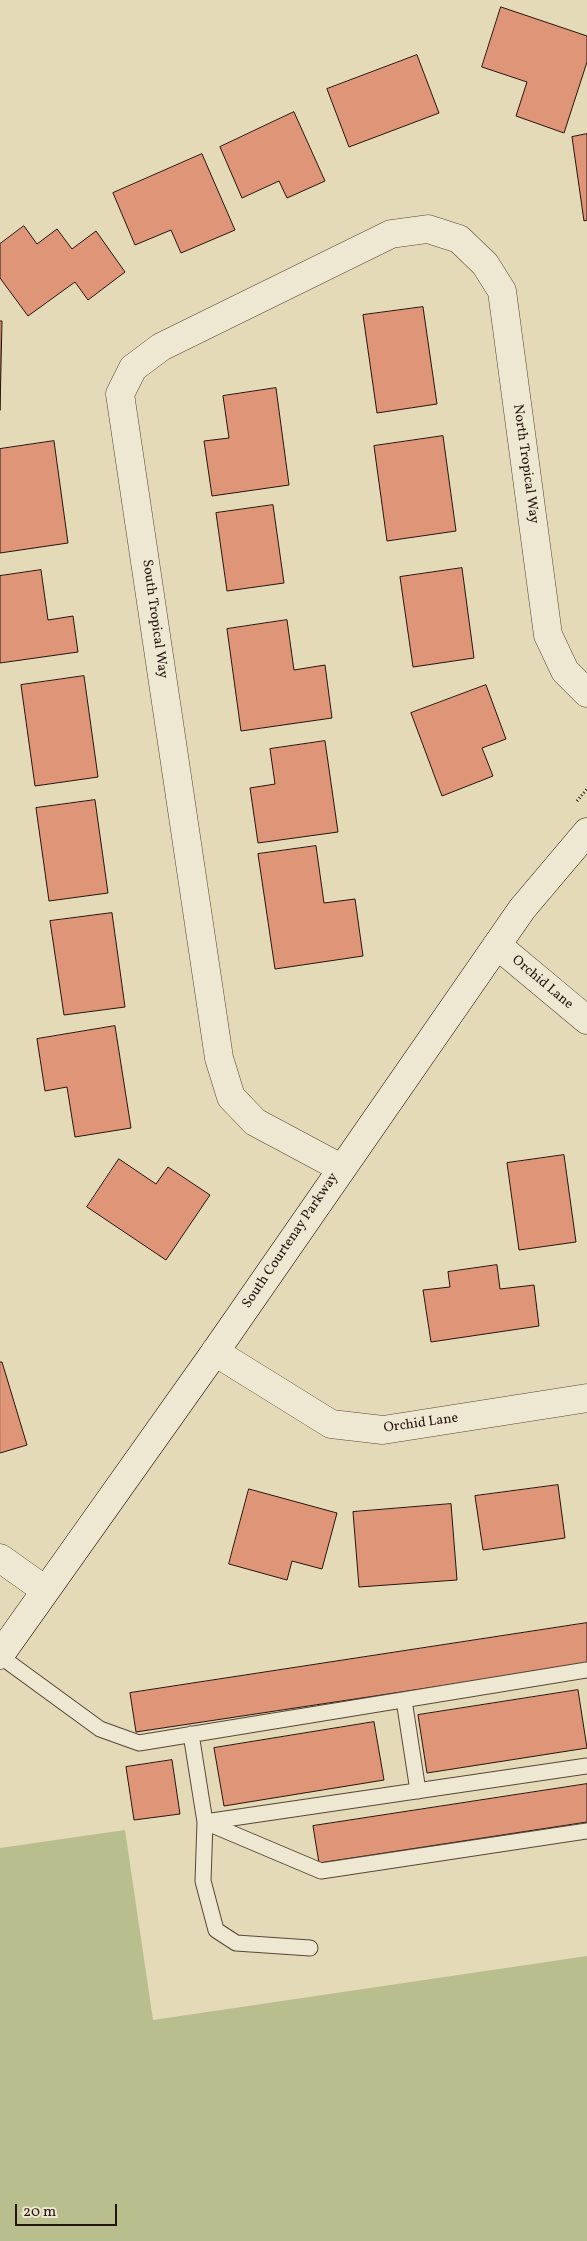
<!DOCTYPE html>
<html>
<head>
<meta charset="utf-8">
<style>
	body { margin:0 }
	#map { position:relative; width:587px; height:2241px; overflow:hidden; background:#e5dab8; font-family:Vollkorn,serif }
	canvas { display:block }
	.scale { position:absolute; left:15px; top:2204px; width:102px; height:22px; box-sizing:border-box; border:2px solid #26150d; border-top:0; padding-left:6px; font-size:15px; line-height:18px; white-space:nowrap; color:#26150d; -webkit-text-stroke:4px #eee7d1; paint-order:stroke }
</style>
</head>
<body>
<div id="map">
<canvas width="587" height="2241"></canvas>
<div class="scale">20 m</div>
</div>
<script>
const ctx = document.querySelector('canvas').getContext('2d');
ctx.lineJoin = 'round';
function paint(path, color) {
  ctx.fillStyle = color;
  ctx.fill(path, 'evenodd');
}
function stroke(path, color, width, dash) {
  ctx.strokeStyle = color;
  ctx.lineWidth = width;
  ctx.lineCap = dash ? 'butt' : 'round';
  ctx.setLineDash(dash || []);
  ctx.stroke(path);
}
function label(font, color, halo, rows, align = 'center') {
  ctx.font = font + ' Vollkorn,serif';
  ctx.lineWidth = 4;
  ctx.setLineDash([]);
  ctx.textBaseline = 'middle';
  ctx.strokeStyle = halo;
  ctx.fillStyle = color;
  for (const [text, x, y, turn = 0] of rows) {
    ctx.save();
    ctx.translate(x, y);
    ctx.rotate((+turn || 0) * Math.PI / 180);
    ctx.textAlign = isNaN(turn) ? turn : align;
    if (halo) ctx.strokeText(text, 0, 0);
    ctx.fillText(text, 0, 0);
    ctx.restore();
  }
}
paint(new Path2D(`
	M125,1830L153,2020L587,1956V2241H0V1848Z`), '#b8be8d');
const building = new Path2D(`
	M501,7L587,36V62L564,133L516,116L527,82L482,67Z
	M417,55L439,113L349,147L327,89Z
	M294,112L325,181L287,198L279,181L242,198L220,147Z
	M587,134V220L584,221L572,137Z
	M202,154L235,230L181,253L171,230L135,245L113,193Z
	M24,226L37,244L57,229L72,249L96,231L125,272L88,300L75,282L28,316L0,278V244Z
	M423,307L437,404L377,413L363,315Z
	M0,321H2L0,410Z
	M276,388L289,485L212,496L204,441L229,438L223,396Z
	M443,436L456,531L387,541L374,446Z
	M54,441L68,543L0,553V449Z
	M273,505L284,583L227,591L216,513Z
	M462,568L474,658L413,667L400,577Z
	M41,570L48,620L73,616L78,652L0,663V576Z
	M287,620L294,670L325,665L332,718L241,731L227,629Z
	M84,676L98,777L35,786L21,685Z
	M486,685L506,739L482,748L493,776L442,796L411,713Z
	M325,741L338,832L258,843L250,788L275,784L270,749Z
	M95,800L108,893L49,901L36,808Z
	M316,846L324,903L355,899L363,956L275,969L258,854Z
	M112,913L125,1007L64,1015L50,921Z
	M115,1026L131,1128L75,1137L67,1087L45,1091L37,1039Z
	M564,1155L576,1242L519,1250L507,1163Z
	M119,1159L156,1184L168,1167L210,1195L166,1260L87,1207Z
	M497,1265L500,1289L534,1285L539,1326L431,1342L423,1290L450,1287L448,1272Z
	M0,1362H2L27,1445L0,1453Z
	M558,1485L565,1538L483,1550L475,1496Z
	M249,1489L337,1513L322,1569L292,1561L287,1580L229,1564Z
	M451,1504L457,1580L359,1587L353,1512Z
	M587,1623V1664L136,1732L130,1693Z
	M578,1690L587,1748L427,1773L418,1715Z
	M374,1722L384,1780L224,1806L214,1748Z
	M172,1760L180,1814L134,1820L126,1767Z
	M587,1784V1822L319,1863L313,1826Z`);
paint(building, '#de9578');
stroke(building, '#26150d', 1);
const service = new Path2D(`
	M0,1656L100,1729L139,1743L587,1670
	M404,1700L418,1791
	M191,1734L205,1822L203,1881L216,1930L236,1943L310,1948
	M205,1822L321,1871L587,1831
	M205,1822L587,1766`);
const minor = new Path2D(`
	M497,945L587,1020
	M341,1168L255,1122L231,1097L219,1058L120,394L133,368L161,347L391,234L428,229L459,239L485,264L502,291L548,635L565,671L587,693
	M215,1352L331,1424L383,1430L587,1398
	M0,1558L45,1590`);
const secondary = new Path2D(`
	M0,1655L215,1352L522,909L587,832`);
stroke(service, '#564638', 17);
stroke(minor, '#564638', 29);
stroke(secondary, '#26150d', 29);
stroke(new Path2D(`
	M577,801L587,789`), '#26150d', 3, [1, 2.5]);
stroke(service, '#eee7d1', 15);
stroke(minor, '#eee7d1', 28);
stroke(secondary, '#eee7d1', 28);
label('14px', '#26150d', '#eee7d1', [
	["North Tropical Way",525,464,82],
	["South Tropical Way",154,619,82],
	["Orchid Lane",542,983,40],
	["South Courtenay Parkway",291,1241,-56],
	["Orchid Lane",421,1424,-8]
]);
</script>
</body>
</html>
